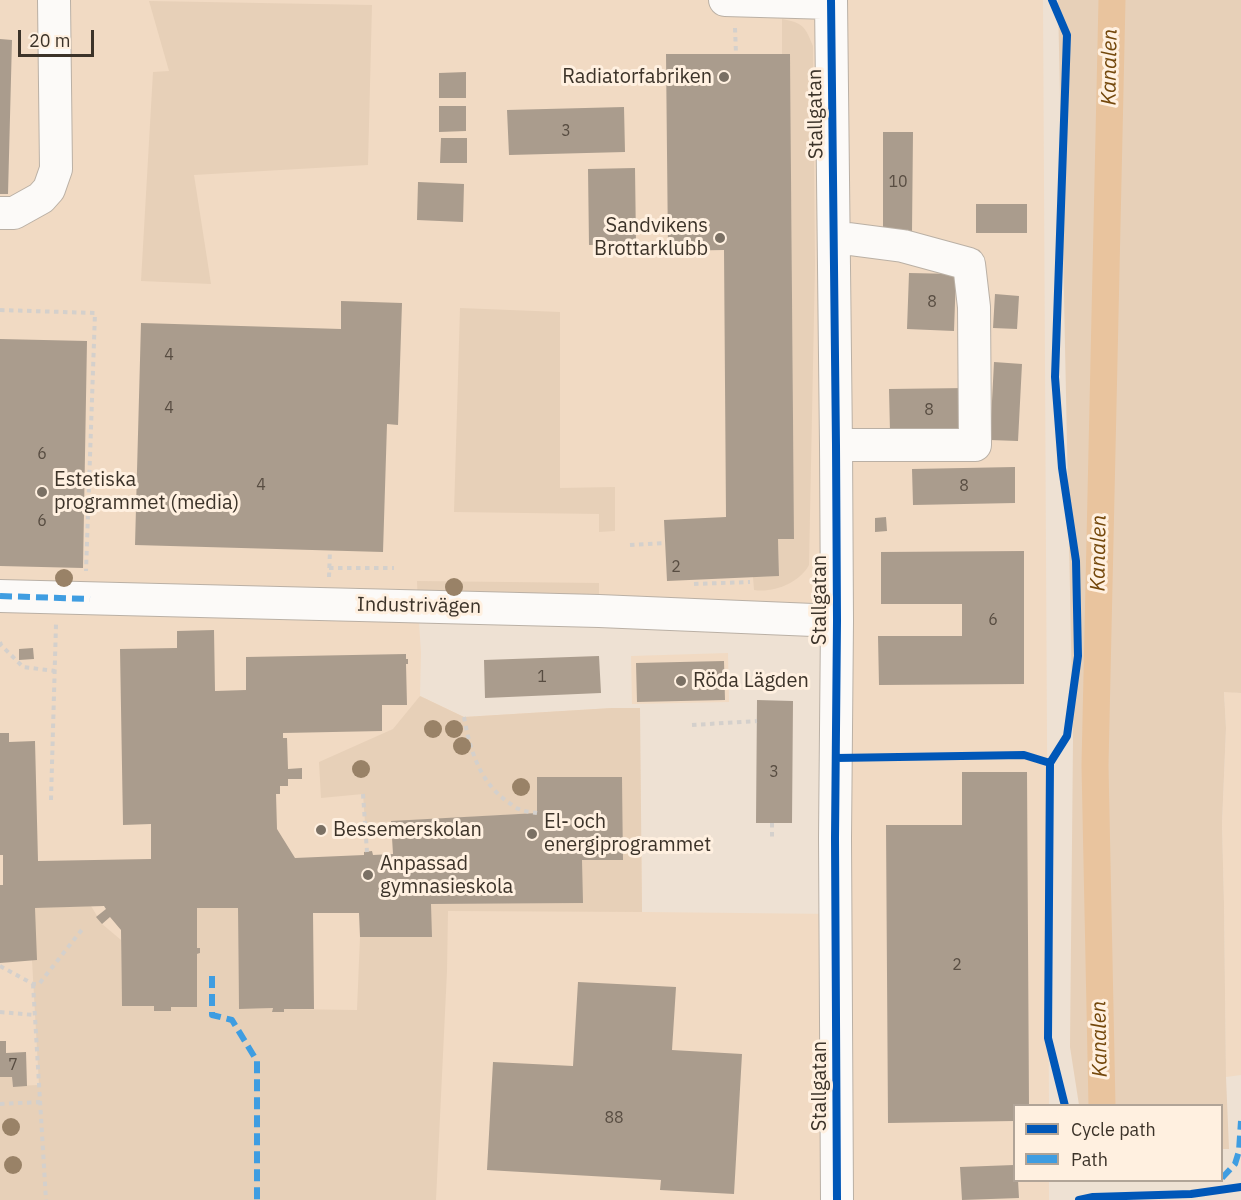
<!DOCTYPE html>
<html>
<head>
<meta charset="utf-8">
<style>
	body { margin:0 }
	#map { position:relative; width:1241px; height:1200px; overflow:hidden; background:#eee1d3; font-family:"IBM Plex Sans",sans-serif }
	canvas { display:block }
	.legend { position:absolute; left:1013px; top:1104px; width:210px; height:78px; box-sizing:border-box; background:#fff0e0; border:2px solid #b1a497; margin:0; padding:8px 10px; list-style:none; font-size:18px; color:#3c3329 }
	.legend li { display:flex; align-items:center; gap:12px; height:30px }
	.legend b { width:30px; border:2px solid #b1a497 }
	.scale { position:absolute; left:18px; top:30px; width:76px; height:27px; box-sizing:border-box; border:3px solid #3c3329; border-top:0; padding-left:8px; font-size:18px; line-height:21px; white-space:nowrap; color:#3c3329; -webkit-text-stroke:4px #fff0e0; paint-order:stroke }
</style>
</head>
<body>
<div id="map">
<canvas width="1241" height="1200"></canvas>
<ul class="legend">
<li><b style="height:8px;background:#0057b8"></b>Cycle path</li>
<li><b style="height:8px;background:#3f9de1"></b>Path</li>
</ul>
<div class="scale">20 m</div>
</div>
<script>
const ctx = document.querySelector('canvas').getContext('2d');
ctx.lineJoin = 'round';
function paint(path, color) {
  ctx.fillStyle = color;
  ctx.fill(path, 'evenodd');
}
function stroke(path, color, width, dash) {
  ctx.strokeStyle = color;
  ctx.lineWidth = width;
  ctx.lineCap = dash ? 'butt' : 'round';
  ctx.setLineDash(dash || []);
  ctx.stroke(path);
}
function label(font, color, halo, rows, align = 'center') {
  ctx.font = font + ' "IBM Plex Sans",sans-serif';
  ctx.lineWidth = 6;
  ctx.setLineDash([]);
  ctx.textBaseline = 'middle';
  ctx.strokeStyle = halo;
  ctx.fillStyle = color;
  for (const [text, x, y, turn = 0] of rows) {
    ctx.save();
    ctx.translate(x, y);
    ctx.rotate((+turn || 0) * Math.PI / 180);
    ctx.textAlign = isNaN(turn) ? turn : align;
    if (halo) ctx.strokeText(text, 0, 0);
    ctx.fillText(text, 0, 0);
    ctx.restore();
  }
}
paint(new Path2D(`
	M0,0H1043L1049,1105L1014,1106V1180L1049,1181V1200H0ZM418,607L837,621L836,914L642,912L640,750L612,708L464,717L420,696L421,653Z
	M728,653L729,702L632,704L631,656Z
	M1224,691L1241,693V1075L1226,1077L1224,903L1222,824L1226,728Z`), '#f1dac3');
paint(new Path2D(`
	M1058,0H1241V693L1224,692L1226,728L1222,824L1224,903L1226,1077L1229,1149H1222V1106L1079,1105L1070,1047L1073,740Z
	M149,1L372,5L368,165L194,175L211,284L141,281L153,72L169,71Z
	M782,19C803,23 805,26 813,46L815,265L809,565C799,583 774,593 754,590L753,577L779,576L778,539L794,538L790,54H782Z
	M460,308L560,312V488L615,487V531L599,532V514L454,512Z
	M417,581L599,583V611L418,606Z
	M420,696L464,717L612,708H640L642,912L448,911L447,971L436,1200H0V1077H12L13,1086L39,1085L32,960L35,908L91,906L102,924L121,940L122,1006H154L155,1011H171V1007H197V954L200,953V949L197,948V908H238L239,1009L273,1008L272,1011L284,1012V1009L357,1010L360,937H431V904L582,903V860H623L622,777H537V813L365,823L363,794L321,798L319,762L393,729Z`), '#e7d0b8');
stroke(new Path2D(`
	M1102,1106L1095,765L1112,0`), '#e9c49e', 27);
paint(new Path2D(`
	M0,39L12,40L8,194H0Z
	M666,54H790L794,539H778L779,576L667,581L664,520L726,517L724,250L668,251Z
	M466,72V98H439V73Z
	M439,106H466V131L439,132Z
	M624,107L625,152L509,155L507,110Z
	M883,132H913L912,232L883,231Z
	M441,138H467V163H440Z
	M635,168L636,244L589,245L588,169Z
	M418,182L464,184L463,222L417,220Z
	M976,204H1027V233H976Z
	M909,273L956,274L954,331L907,329Z
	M995,294L1019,296L1017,329L993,328Z
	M341,301L402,303L398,425L387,424L383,552L135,545L141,323L341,329Z
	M0,339L87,341L83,568L0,566Z
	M994,362L1022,364L1018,441L990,440Z
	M967,388L968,431L890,432L889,389Z
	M1015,467V503L913,505L912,469Z
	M886,517L887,531L875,532V518Z
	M1024,551V684L879,685L878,636H962V604H881V552Z
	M214,630L215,691L246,690V657L406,654V659H408V664H406L407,705H382V731L283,733V738H287L288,769L302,768V779H288V786H280V794H276L277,829L295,858L364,855V852L372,851L373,855L393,854L391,821L537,813V777H622L623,860H582L583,903L431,904L432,937H360L359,913H313L314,1009H284V1012H272L273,1008L239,1009L238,908H197V948H200V953L197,954V1007H171V1011H154V1006H122L121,930L110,917L102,924L96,917L106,909L104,906L35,908L37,960L0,963V885H3V855H0V733H9V742L35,741L38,861L151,859V824L123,825L120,649L177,648V631Z
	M33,648L34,659L19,660V649Z
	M599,656L601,693L485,698L484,660Z
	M724,661L725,700L637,702L636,663Z
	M757,700L793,701L792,823H756Z
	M962,772H1027L1029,1106H1014V1121L888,1123L886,825H962Z
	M578,982L676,987L672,1050L742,1054L734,1194L660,1190L661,1180L487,1170L493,1062L573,1066Z
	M0,1041H6V1053L26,1052L27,1086L13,1087L12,1077H0Z
	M1014,1165V1180H1018L1019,1198L962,1200L960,1167Z`), '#aa9c8d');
const minor = new Path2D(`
	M725,0L831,3
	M831,0L836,445L837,621L835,838L837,1200
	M0,213H14L41,198L49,189L56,169L54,0
	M834,237L903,246L969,264L974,307L975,445H836
	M0,596L599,611L837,621`);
stroke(minor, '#bab0a5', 34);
stroke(new Path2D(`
	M735,28L736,54
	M0,310L95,313L86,571
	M630,545L665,543
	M329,568H394
	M329,577L330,550
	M694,584L750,582
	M0,642L1,645L23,667L55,671
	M464,717C470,749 479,782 508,802C511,804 515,808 519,809C525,812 531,812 537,813
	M692,725L757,721
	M363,794L367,852
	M51,800L56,624
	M772,823V838
	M0,966L33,984H39L84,927
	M33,984L46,1200
	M0,1012L34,1015
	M0,1104L40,1102`), '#d4d0cc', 4, [4.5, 4.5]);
stroke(minor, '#fcfaf8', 32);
stroke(new Path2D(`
	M0,596L90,599
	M212,976V1015L232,1020L257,1061V1200
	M1222,1178L1235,1164L1239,1151L1241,1121`), '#3f9de1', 6, [12, 6]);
stroke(new Path2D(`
	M831,0L836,445L837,621L835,838L837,1200
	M1052,0L1067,35L1055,377L1062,468L1076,561L1078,656L1067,736L1050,763L1048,1038L1065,1106
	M836,758L1024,755L1050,763
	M1079,1200L1093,1197L1191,1194L1241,1187`), '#0057b8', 8);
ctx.fillStyle = '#998267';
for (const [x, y] of [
	[64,578],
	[454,587],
	[433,729],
	[454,729],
	[462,746],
	[361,769],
	[521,787],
	[11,1127],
	[13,1165]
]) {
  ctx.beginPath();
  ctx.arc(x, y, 9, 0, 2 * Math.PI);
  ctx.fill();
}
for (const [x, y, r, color] of [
	[724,77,6,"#7a7064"],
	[720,238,6,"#7a7064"],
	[42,492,6,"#7a7064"],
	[681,681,6,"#7a7064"],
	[321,830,6,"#7a7064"],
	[532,834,6,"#7a7064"],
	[368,875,6,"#7a7064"]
]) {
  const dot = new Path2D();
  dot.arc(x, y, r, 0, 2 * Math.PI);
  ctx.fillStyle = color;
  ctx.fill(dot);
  stroke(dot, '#fff0e0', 2);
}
label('16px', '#584d42', null, [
	["3",566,131],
	["10",898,182],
	["8",932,302],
	["4",169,355],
	["4",169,408],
	["8",929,410],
	["6",42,454],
	["4",261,485],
	["8",964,486],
	["6",42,521],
	["2",676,567],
	["6",993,620],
	["1",542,677],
	["3",774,772],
	["2",957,965],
	["7",13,1065],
	["88",614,1118]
]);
label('20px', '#3c3329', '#fff0e0', [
	["Radiatorfabriken",712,77,"right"],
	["Sandvikens",708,226,"right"],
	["Brottarklubb",708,249,"right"],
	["Estetiska",54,480],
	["programmet (media)",54,503],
	["Röda Lägden",693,681],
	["El- och",544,822],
	["energiprogrammet",544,845],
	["Bessemerskolan",333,830],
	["Anpassad",380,864],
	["gymnasieskola",380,887]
], 'left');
label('20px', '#3c3329', '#fff0e0', [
	["Stallgatan",816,114,-91],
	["Stallgatan",820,600,-90],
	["Industrivägen",419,606,1],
	["Stallgatan",820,1086,-90]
]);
label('italic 21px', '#74480c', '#fff0e0', [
	["Kanalen",1110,67,-89],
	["Kanalen",1099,553,-89],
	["Kanalen",1100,1039,-91]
]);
</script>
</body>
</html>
